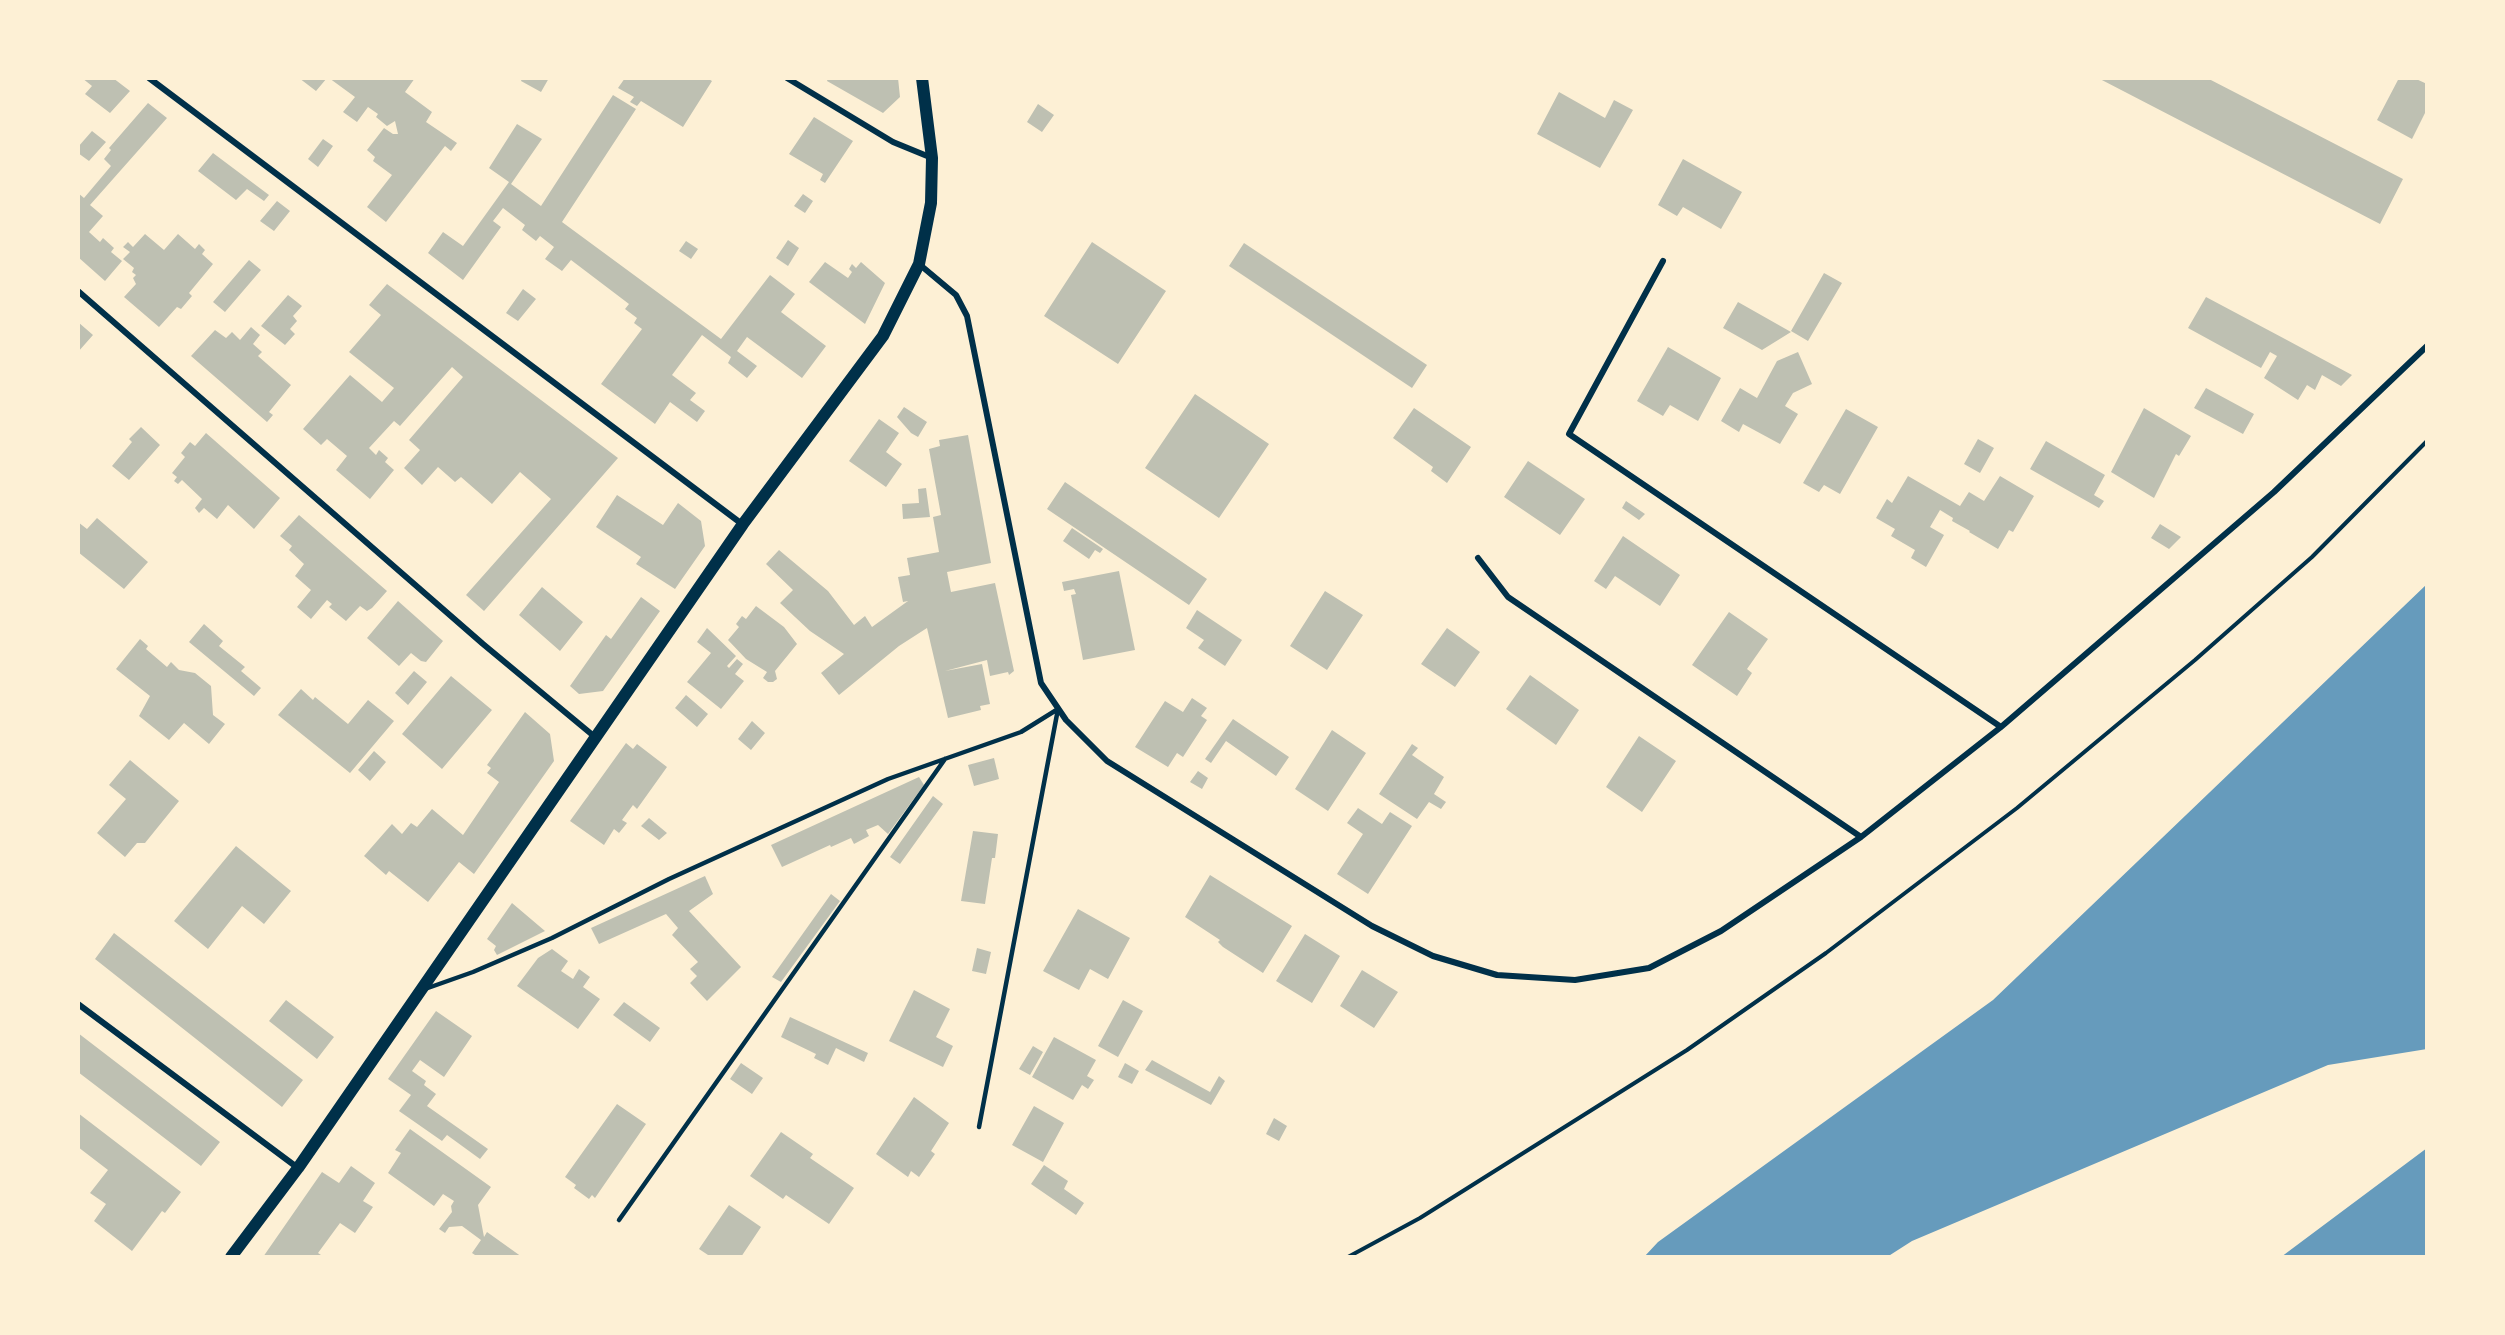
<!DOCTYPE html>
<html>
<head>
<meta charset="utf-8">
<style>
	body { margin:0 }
	#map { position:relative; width:2505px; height:1335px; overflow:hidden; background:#fdf0d5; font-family:"Noto Sans",sans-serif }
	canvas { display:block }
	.frame { position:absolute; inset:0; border:80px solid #fdf0d5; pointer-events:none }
</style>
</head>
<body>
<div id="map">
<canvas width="2505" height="1335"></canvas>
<div class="frame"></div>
</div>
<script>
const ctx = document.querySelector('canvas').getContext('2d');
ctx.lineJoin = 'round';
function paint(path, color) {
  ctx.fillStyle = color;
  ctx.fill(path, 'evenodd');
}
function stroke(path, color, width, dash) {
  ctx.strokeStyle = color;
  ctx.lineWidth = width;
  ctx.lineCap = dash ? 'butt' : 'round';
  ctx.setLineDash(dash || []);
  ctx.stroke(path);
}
paint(new Path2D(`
	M2427,584V1049L2328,1065L1912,1241L1887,1257H1644L1658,1242L1993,1000Z
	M2427,1148V1257H2281Z`), '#669bbc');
paint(new Path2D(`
	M82,78H113L130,91L110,113L85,94L92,86Z
	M299,78H327L316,91Z
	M329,78H415L405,92L432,112L426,122L457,143L451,151L445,146L386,222L367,207L392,175L373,161L375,157L367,150L384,128L393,134H398L395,121L387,126L376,117L378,114L368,107L357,122L343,112L355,97Z
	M522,78H549L541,92L521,81Z
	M625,78H707L712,81L683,127L641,101L637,106L630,102L634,97L618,88Z
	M828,78H898L900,97L883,113L827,81Z
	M2098,78H2207L2403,179L2380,224Z
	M2399,78H2414L2427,84V109L2412,139L2377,120Z
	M1559,92L1605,118L1614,100L1633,110L1600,168L1537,134Z
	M613,95L636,109L562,222L721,339L770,275L795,294L781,312L826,346L802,378L747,337L737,351L757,366L747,378L728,363L731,357L702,335L672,375L696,393L690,400L705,411L697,422L670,402L655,424L601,384L642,329L634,323L637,318L625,309L629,304L571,260L562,271L545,259L554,247L540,236L536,241L522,230L525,225L503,208L493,221L501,227L463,280L428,253L443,232L463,246L509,182L489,168L517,124L542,139L511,184L541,206Z
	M148,103L167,118L90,205L103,216L89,232L100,242L103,238L114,248L111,252L122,261L105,281L78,257V193L84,198L111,166L104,159L111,150L109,148Z
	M1038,104L1054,115L1042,132L1027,122Z
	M814,117L853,141L825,183L820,180L823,174L789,154Z
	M92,131L106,142L89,161L78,153V147Z
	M323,139L333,146L318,167L308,159Z
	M213,153L269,195L264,201L247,189L236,200L198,171Z
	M1683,159L1742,192L1721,229L1683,207L1677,216L1658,205Z
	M803,194L813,201L805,213L794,206Z
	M277,201L290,211L274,231L260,221Z
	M145,234L164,250L178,234L195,249L199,244L205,250L202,254L213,264L189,293L192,296L181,309L177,307L159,327L124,297L136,284L133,278L136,275L132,272L134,268L123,259L130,252L123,247L128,242L133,247Z
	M788,240L799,248L788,266L776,258Z
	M686,241L698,249L691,259L679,251Z
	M1092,242L1166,291L1118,364L1044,316Z
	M1244,243L1427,365L1412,388L1229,266Z
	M249,260L261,270L225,312L213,302Z
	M825,262L848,278L852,272L849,269L852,264L856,268L861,262L885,283L865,324L809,282Z
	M1824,273L1842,283L1808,341L1791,331Z
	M387,284L618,458L484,611L466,595L551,499L520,472L492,504L461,477L455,482L438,467L422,485L404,468L420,450L409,440L463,377L452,367L400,426L394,421L369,448L376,455L379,450L388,458L385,462L394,470L370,499L336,470L347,456L327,439L321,445L303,429L350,375L382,402L394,388L349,352L381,315L369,305Z
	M523,289L536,299L518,321L506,313Z
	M288,295L302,306L293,316L297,321L290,329L295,334L285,345L261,326Z
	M2206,297L2285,339L2352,375L2341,386L2322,375L2315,390L2307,385L2298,400L2264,378L2277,356L2270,352L2261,368L2188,328Z
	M1738,302L1791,332L1762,350L1723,328Z
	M78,322L93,335L78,352Z
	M251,327L260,335L253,344L262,352L258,356L291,385L269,412L273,415L267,422L191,356L215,330L226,338L232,332L240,340Z
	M1668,347L1721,378L1698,421L1670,405L1663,416L1637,401Z
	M1798,352L1812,384L1793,393L1785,406L1798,414L1780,444L1743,424L1739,432L1721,421L1740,388L1757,398L1777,361Z
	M2206,388L2254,414L2243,434L2194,408Z
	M1195,394L1269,444L1219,518L1145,468Z
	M904,407L927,422L918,437L911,433L897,417Z
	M1414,408L1471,447L1447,483L1431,471L1433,467L1393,438Z
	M2144,408L2191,436L2179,456L2176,454L2154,498L2111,472Z
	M1846,409L1878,427L1840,494L1824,485L1819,492L1803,483Z
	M879,419L899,433L886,452L902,464L886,487L849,461Z
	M141,427L160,445L129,480L112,466L132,442L129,439Z
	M206,433L280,498L254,529L228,505L217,519L204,508L199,513L195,508L202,499L182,480L178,484L174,481L177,477L172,473L185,457L181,453L190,442L195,446Z
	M968,435L991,563L947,572L951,592L995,583L1014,671L1009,675L1008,672L990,676L987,660L945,671L982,664L990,704L980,706L981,710L948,718L927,628L899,646L839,695L821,673L844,654L810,631L780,603L793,590L766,564L779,550L828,591L854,625L865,616L872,627L908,601L903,602L898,577L910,575L907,558L939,552L933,517L941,515L929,449L940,446L939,440Z
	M1978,439L1994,448L1980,473L1964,464Z
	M2046,441L2105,475L2094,495L2104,501L2099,508L2030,469Z
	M1528,461L1585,499L1560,535L1504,497Z
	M1908,476L1960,506L1969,492L1984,501L2000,476L2034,496L2013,532L2009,530L1998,549L1969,532L1970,531L1952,521L1953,518L1940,510L1930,527L1944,535L1926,567L1911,558L1915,550L1891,536L1895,529L1876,518L1887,499L1892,503Z
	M1065,482L1207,579L1189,605L1047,509Z
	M926,488L930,517L903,519L902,504L919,503L918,489Z
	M617,495L663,525L678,503L701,521L705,546L675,589L636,564L641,557L596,527Z
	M1626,501L1645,514L1639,520L1622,508Z
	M299,515L387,591L372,608L367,611L360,606L346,621L329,607L332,604L327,600L311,619L297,607L311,590L295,576L304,564L289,550L292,546L280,536Z
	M97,518L148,562L124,589L78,552V522L87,529Z
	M2160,524L2181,537L2169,549L2151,538Z
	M1072,528L1103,549L1100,553L1095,550L1089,559L1063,541Z
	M1623,536L1680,575L1660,606L1615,576L1606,589L1594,581Z
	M1119,571L1135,650L1083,660L1071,595L1076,594L1074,589L1064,591L1062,582Z
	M542,587L583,622L560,651L519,615Z
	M1325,591L1363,615L1327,670L1290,646Z
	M641,597L660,611L603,691L579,694L570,686L606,635L611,639Z
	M398,601L443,641L426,662L421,661L411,653L399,666L367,638Z
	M756,606L784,627L797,644L775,671L777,679L773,682H768L763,678L767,672L746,659L728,640L739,627L736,624L742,616L746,619Z
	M1197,610L1242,640L1225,666L1198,648L1204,640L1186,628Z
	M1729,612L1768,639L1747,669L1752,673L1737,696L1692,665Z
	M204,624L223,641L219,646L245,667L241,671L261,688L254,696L189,642Z
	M707,628L736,656L727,666L729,668L737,659L743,664L735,674L744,681L721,709L687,682L711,653L697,642Z
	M1447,628L1480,652L1455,687L1421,664Z
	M140,639L148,646L146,649L167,667L171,662L179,670L195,673L211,686L213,715L225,724L209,744L184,723L169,740L139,716L150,696L116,669Z
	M414,671L427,682L408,705L395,693Z
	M1530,675L1579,710L1556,745L1506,709Z
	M451,676L492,710L442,769L402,734Z
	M301,689L313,700L315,697L348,724L368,700L394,721L350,773L278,715Z
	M686,695L708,714L697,727L675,708Z
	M1192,698L1207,708L1201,716L1207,720L1183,757L1177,753L1168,767L1135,747L1165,701L1183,712Z
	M525,712L550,734L554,761L474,874L459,862L428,902L389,871L386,875L364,856L392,824L402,834L411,823L417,827L432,809L463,835L499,782L487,773L491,768L487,765Z
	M1233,719L1289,757L1276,776L1226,741L1211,763L1205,759Z
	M752,721L765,733L751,750L738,739Z
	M1332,730L1366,753L1328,811L1295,789Z
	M1639,736L1676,761L1642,812L1606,787Z
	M626,743L633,749L637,744L667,767L637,809L633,805L622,820L627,823L619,833L614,829L604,845L570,821Z
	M1412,744L1418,748L1412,755L1444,777L1434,794L1446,802L1441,809L1429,802L1417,819L1379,794Z
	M374,751L386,762L370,781L358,770Z
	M994,758L999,779L974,786L968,765Z
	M130,760L179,801L145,843H137L125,857L97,833L126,799L109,785Z
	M1198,771L1208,778L1202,789L1190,782Z
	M919,777L924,785L888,834L878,825L866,830L869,836L854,844L851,838L831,847L830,845L782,867L771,845Z
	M933,796L943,804L900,864L890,857Z
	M1358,808L1382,824L1390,812L1412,826L1368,894L1337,874L1363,834L1347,823Z
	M649,818L667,833L659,840L641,826Z
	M973,831L998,834L995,858H992L985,904L961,901Z
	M236,846L291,891L264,924L242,906L208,949L174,921Z
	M1210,875L1292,926L1263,973L1223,947L1218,942L1220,940L1185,917Z
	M705,876L713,894L689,911L741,967L707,1001L690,983L697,976L690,969L698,962L672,935L678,928L666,914L599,944L591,928Z
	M831,894L840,901L781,982L772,977Z
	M512,903L545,931L497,955L494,950L496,946L487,939Z
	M1078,909L1130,938L1108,979L1090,969L1079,990L1043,971Z
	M114,933L303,1080L282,1107L95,959Z
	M1305,934L1340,956L1312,1003L1276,981Z
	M977,948L991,952L986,974L972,971Z
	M552,949L568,961L561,971L573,979L579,969L590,977L583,987L600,999L578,1029L517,986L538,958Z
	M1362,970L1398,992L1374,1028L1340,1006Z
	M914,990L950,1009L936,1037L953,1046L943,1067L889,1041Z
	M286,1000L334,1037L317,1059L269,1021Z
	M1123,1000L1143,1011L1118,1057L1098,1046Z
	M624,1002L660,1028L650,1042L613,1015Z
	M436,1011L472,1036L444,1077L420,1060L412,1071L426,1081L424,1085L436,1094L427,1106L488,1149L480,1159L447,1135L442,1141L399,1111L411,1095L388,1079Z
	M790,1017L868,1053L864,1062L836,1048L828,1065L814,1058L816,1054L781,1037Z
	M78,1033L220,1142L201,1166L78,1072Z
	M1054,1037L1096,1060L1087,1076L1094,1080L1088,1089L1082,1085L1073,1100L1032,1077Z
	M1033,1046L1043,1052L1030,1075L1019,1069Z
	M1152,1060L1210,1092L1219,1076L1225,1081L1211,1105L1145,1070Z
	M741,1063L763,1078L752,1094L730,1079Z
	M1125,1063L1139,1071L1132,1084L1118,1077Z
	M914,1097L949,1123L931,1151L935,1154L919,1177L911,1171L908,1177L876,1154Z
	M617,1104L646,1124L595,1198L592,1195L589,1199L574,1188L576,1185L565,1177Z
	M1034,1106L1064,1123L1043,1162L1012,1145Z
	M78,1113L181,1192L165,1213L162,1211L132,1251L94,1221L106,1204L90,1193L108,1170L78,1147Z
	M1274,1118L1287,1126L1279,1141L1266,1134Z
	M410,1129L491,1187L478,1205L484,1237L487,1232L522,1257H478L472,1253L481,1240L462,1226L449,1227L445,1233L439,1229L452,1212L451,1206L454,1201L443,1194L434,1206L388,1173L401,1153L395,1150Z
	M781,1132L813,1154L810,1158L854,1188L829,1224L786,1195L783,1199L750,1176Z
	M1044,1165L1068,1181L1064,1189L1084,1203L1076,1215L1031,1184Z
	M351,1166L375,1183L363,1201L373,1207L355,1233L340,1223L318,1253L324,1257H263L322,1172L339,1183Z
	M729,1205L761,1227L741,1257H711L699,1249Z`), '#bec0b2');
stroke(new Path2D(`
	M1348,1257L1420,1218L1687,1050L1826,953L2017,808L2195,660L2312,557L2427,441`), '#003049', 4);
stroke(new Path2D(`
	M425,989L473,972L552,938L669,879L888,779L1021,732L1058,709
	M979,1127L1058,709
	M619,1220L945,759`), '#003049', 4.5);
stroke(new Path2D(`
	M149,78L742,524
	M787,78L893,142L932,158
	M1663,261L1569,434L2001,727
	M919,264L956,295L967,316L1041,683L1066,720L1107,761L1372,926L1433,956L1497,975L1575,980L1649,968L1721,931L1861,837L2001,727L2274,492L2427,346
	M78,291L483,644L595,737
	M1478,558L1508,597L1861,837
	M78,1004L298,1168`), '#003049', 6);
stroke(new Path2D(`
	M231,1257L298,1168L743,524L883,336L919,264L931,203L932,158L922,78`), '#003049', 12);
</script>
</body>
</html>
